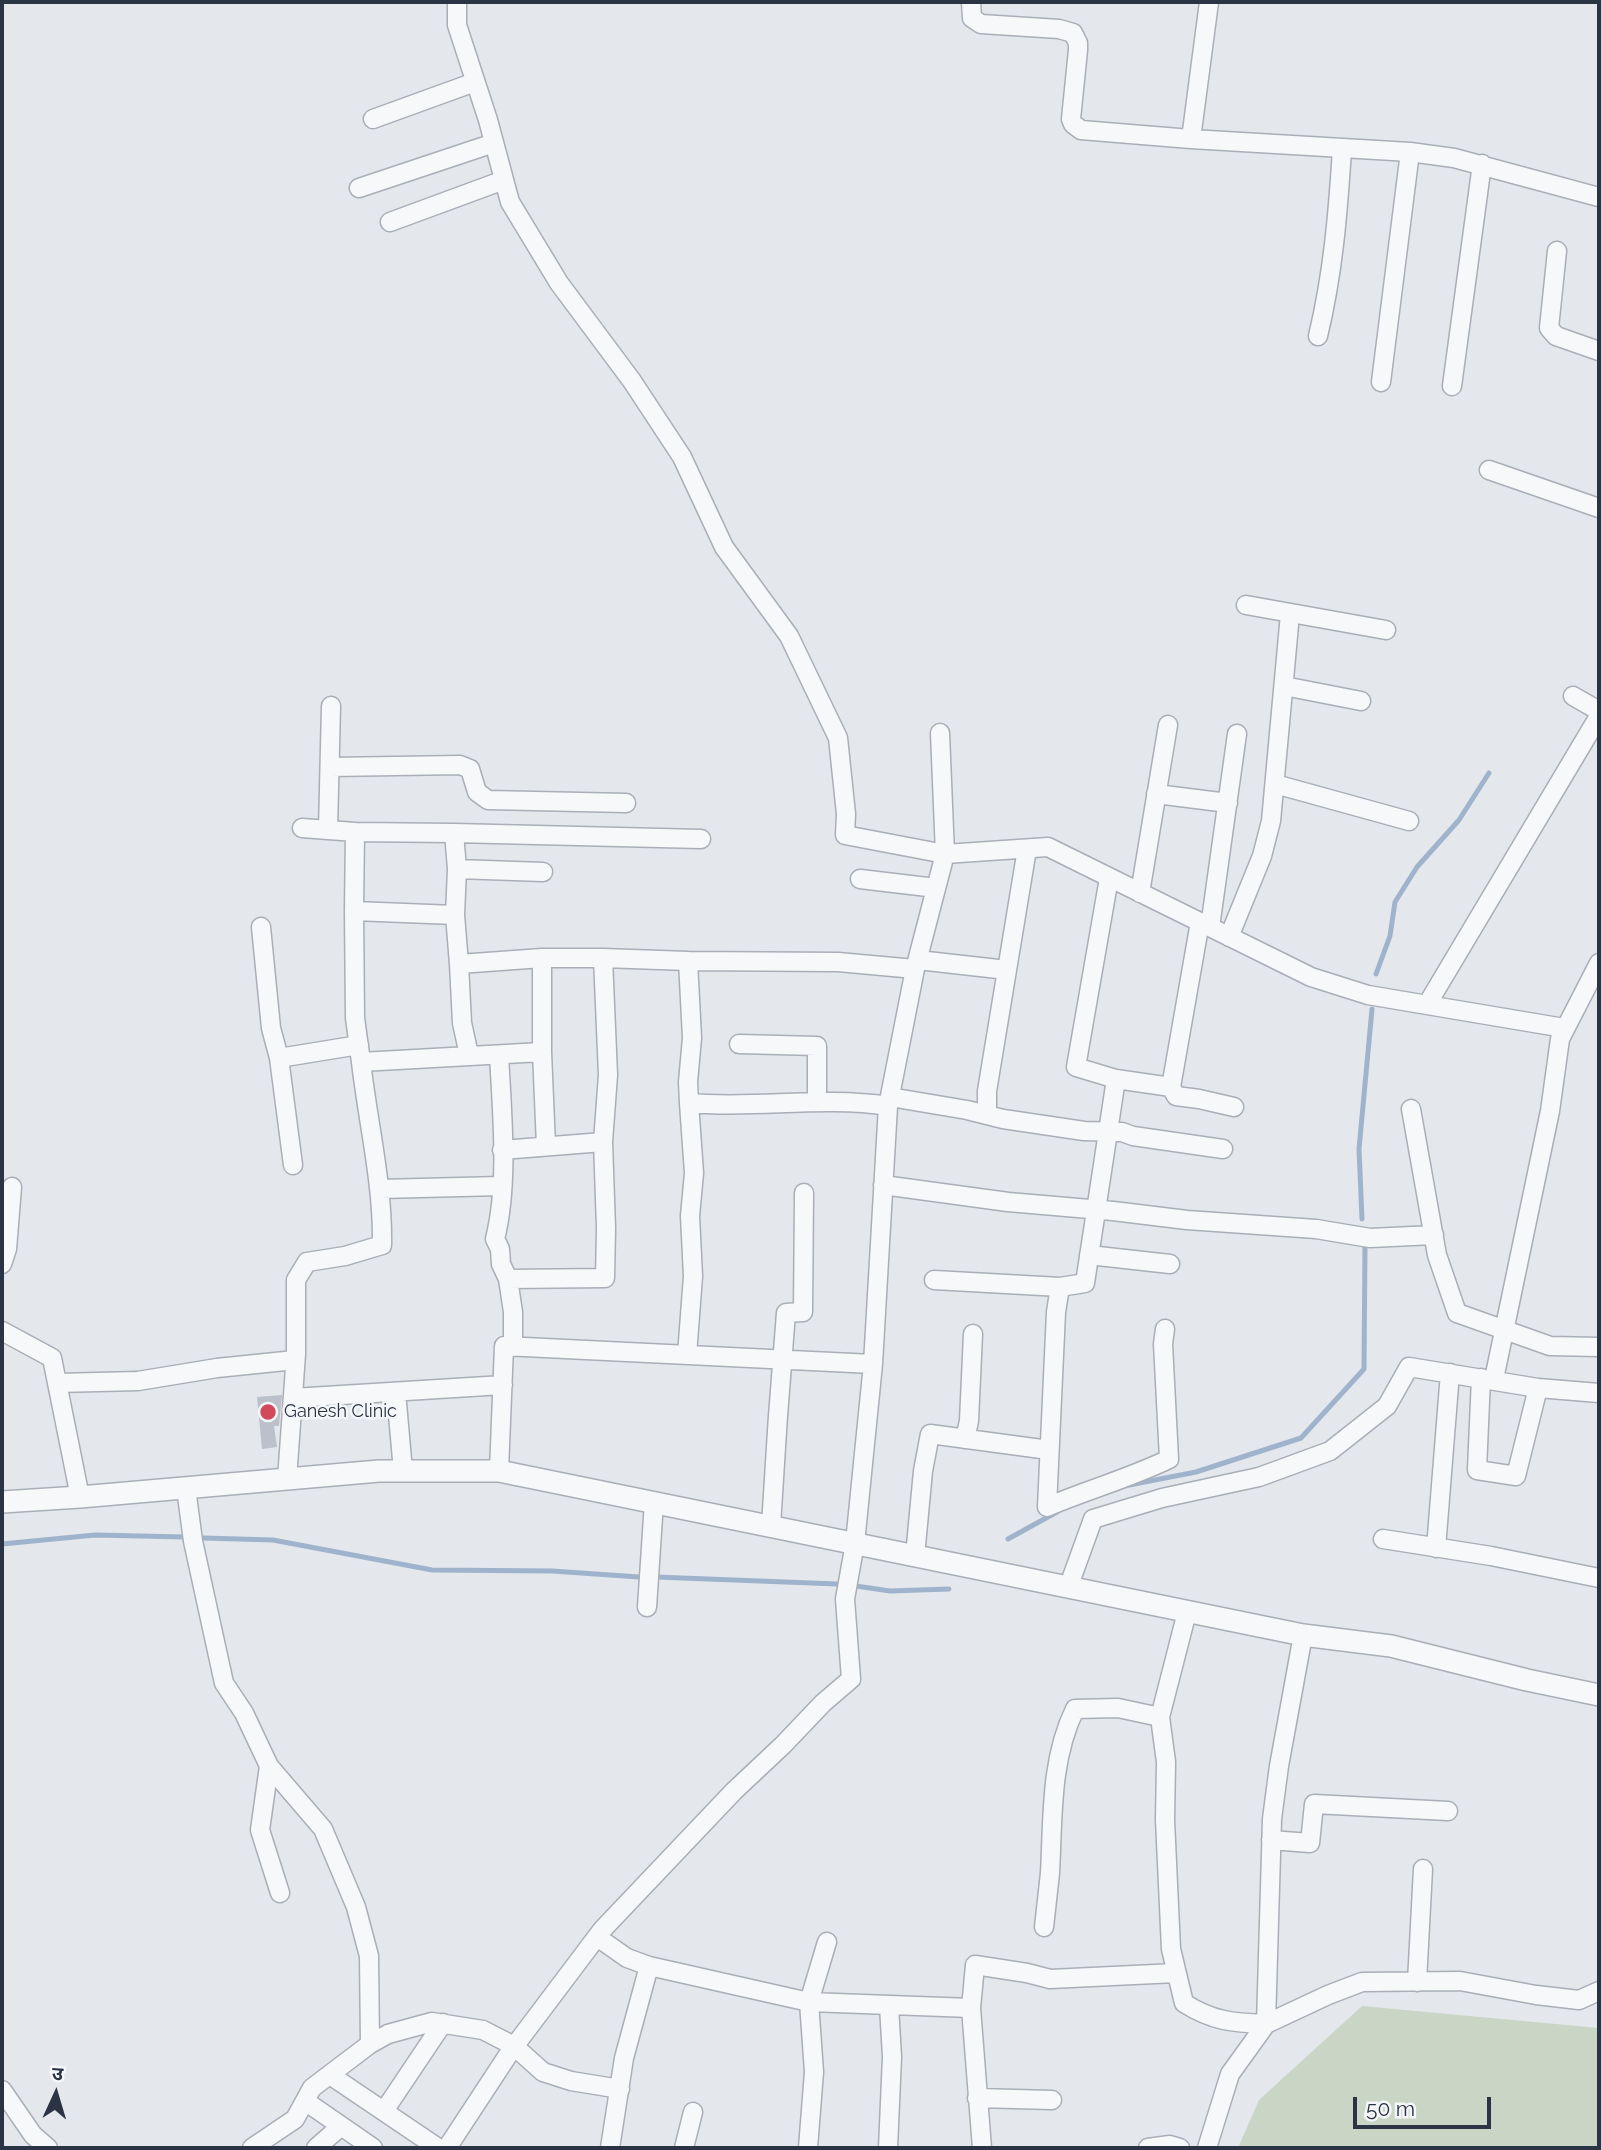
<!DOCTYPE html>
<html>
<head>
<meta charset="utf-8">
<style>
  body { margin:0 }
  #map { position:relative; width:1601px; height:2150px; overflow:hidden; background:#e4e7ec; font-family:Raleway,"Noto Sans Devanagari",sans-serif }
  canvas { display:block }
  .frame { position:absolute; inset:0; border:4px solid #2b3445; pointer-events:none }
  .north { position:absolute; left:21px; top:2059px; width:70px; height:70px; -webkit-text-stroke:5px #f4f6f9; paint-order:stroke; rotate:4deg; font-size:19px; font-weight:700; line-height:28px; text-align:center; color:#2b3445 }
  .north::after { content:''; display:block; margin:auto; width:24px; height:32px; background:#2b3445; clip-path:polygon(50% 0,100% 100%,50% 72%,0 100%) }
  .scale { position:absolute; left:1353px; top:2097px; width:138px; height:32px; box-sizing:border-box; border:4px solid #2b3445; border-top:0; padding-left:9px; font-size:21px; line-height:24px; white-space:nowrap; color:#2b3445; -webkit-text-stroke:5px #f4f6f9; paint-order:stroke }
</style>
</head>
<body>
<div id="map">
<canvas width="1601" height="2150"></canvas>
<div class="frame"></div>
<div class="north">उ</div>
<div class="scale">50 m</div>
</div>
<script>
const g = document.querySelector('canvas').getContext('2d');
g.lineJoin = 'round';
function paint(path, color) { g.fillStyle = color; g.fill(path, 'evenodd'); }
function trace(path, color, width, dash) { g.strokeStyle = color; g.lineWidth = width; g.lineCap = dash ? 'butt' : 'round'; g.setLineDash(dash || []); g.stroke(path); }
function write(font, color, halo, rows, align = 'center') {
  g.font = font + ' Raleway,sans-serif'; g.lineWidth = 5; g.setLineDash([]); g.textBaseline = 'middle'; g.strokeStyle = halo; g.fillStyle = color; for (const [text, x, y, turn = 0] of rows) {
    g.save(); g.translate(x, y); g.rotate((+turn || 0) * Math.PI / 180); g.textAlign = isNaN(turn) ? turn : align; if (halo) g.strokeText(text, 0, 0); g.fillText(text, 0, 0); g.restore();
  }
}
paint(new Path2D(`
  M1362,2006L1599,2028V2148H1238L1259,2100Z`), '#c9d6c5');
trace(new Path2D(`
  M1376,974L1390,936L1395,902L1417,867L1459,820L1489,773
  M1362,1219L1359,1149L1372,1009
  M1124,1486L1196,1472L1301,1438L1364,1369L1365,1246
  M203,1538L273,1540L432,1570L552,1571L639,1577
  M1008,1539L1057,1512
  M2,1544L95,1535L185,1537
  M656,1577L837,1584
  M856,1586L890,1591L949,1589`), '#9fb4cc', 5);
paint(new Path2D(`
  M282,1395L279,1426H274L277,1447L262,1449L257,1397Z`), '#bbc0ca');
const minor = new Path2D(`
  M971,2L972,18L981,24L1059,29L1073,33L1078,43V50L1071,119L1073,124L1081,130L1191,139L1410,152L1454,158L1599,197
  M373,119L475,82
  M1191,139L1209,2
  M359,188L494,143
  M390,222L504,180
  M1557,251L1549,328L1556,336L1599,351
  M1318,336C1333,274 1338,213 1342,149
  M1381,382L1410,152
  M1452,386L1482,164
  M1489,470L1599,508
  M1246,605L1386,630
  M1284,686L1361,701
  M1573,696L1599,711
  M940,733L945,854L1048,847L1311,977L1368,995L1564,1028
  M330,767L460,765L470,769L477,792L488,800L626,803
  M1275,784L1409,821
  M1156,794L1228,803
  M302,828L355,832L354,911
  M328,830L331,706
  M355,832L454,833L457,869
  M454,833L701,839
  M860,879L936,888
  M1140,893L1168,725
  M455,915L457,869L543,872
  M1200,922L1171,1087L1176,1096L1199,1099L1234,1107
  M261,927L271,1028L279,1058
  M1210,927L1237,734
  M1229,937L1262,856L1271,821L1290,614
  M542,958H603L608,1075L603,1142
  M603,958L688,961
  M918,960L1007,970
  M1428,1003L1599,716
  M739,1044L817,1046V1101
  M469,1055L462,1023L459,964L542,958V1052
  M499,1055C502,1113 509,1183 495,1239L500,1249L501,1264L508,1279L513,1312V1347
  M361,1062L355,1018L354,911L455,915L459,964
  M1116,1079L1171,1087
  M890,1097L967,1110L1003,1119L1084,1131L1122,1132L1133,1136L1223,1149
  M689,1103L688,1082L692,1038L688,961L838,962L915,969
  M1411,1109L1437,1255L1457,1313L1550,1346L1599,1347
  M987,1115V1091L1027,849
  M502,1150L603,1142L606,1228L605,1278L508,1279
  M293,1165L279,1058L359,1045
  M883,1185L1008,1202L1113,1211L1187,1220L1316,1229L1370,1238L1434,1235
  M380,1189L501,1186
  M1089,1255L1170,1264
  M2,1264L7,1249L12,1187
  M934,1280L1060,1287L1085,1283L1116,1079L1076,1067L1109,878
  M1060,1287L1056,1312L1047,1507C1087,1490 1130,1478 1169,1459L1163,1344L1165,1329
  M2,1331L52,1358L80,1497
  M687,1355L693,1276L690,1216L694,1173L689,1103C755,1109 822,1096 888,1106
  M1481,1378L1477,1470L1516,1476L1538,1388
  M1494,1379L1550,1111L1560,1039L1599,963
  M57,1383L138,1381L217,1368L295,1360
  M396,1392L403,1471
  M293,1398L503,1385
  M965,1439L969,1421L973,1334
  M499,1471L504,1346L873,1364
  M287,1479L296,1354V1280L307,1262L345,1256L382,1245C383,1183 368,1123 361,1062L542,1052L546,1146
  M186,1488L193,1541L224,1683L244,1713L269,1766L323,1829L356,1907L369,1956L370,2044
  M771,1526C775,1455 780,1384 786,1313L803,1312L804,1193
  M1383,1539L1491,1556L1599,1578
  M1436,1548L1450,1373
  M915,1556L923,1471L930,1434L1049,1450
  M1068,1588L1093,1519L1162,1498L1259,1477L1330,1451L1387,1406L1409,1367L1538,1388L1599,1393
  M647,1607L654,1502
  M1160,1717L1187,1612
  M269,1766L260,1830L280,1893
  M1271,1840L1310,1843L1314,1804L1448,1811
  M1044,1927C1046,1909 1048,1891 1050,1873C1053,1818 1050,1760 1075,1709L1118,1708L1160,1717L1166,1762L1165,1820L1171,1949L1184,2003C1212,2021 1233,2023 1266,2024L1272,1819L1279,1766L1303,1635
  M597,1937L627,1958L649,1966L809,2002L971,2008
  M1417,1982L1423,1869
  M330,2075L438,2148
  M2,2090L33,2135L48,2148
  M977,2098L1052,2100
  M305,2101L373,2148
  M384,2111L443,2023
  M252,2148L295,2119L312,2088L370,2044L388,2034L432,2022L483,2030L514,2046L543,2072L571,2081L620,2089
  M316,2148L340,2127
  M447,2148L510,2052L602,1930L734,1791L783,1745L823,1703L851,1679L845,1599L855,1543L873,1364L888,1106L915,969L945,854L845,835L846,814L838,738L789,636L724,547L682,457L632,381L559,283L510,202L488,120L457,25V2
  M610,2148L624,2058L649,1966
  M684,2148L693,2112
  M808,2148L814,2072L809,2002L827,1942
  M888,2148L892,2057L889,2006
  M982,2148L971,2008L975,1965L1027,1973L1050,1979L1176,1973
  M1148,2148L1170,2145L1180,2148
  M1207,2148L1230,2074L1266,2024L1328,1995L1362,1982L1460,1981L1536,1995L1579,2000L1599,1991`);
const tertiary = new Path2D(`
  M2,1502L80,1497L379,1471H499L1303,1635L1391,1646L1527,1680L1599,1695`);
trace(minor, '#a9aeb7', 21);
trace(tertiary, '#a9aeb7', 24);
trace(minor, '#f7f8fa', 18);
trace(tertiary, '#f7f8fa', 21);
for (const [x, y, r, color] of [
  [268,1412,9,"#d1495b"]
]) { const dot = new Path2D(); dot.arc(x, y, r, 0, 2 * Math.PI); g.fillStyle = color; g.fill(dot); trace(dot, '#f4f6f9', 2.5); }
write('18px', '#2b3445', '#f4f6f9', [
  ["Ganesh Clinic",284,1412]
], 'left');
</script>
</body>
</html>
